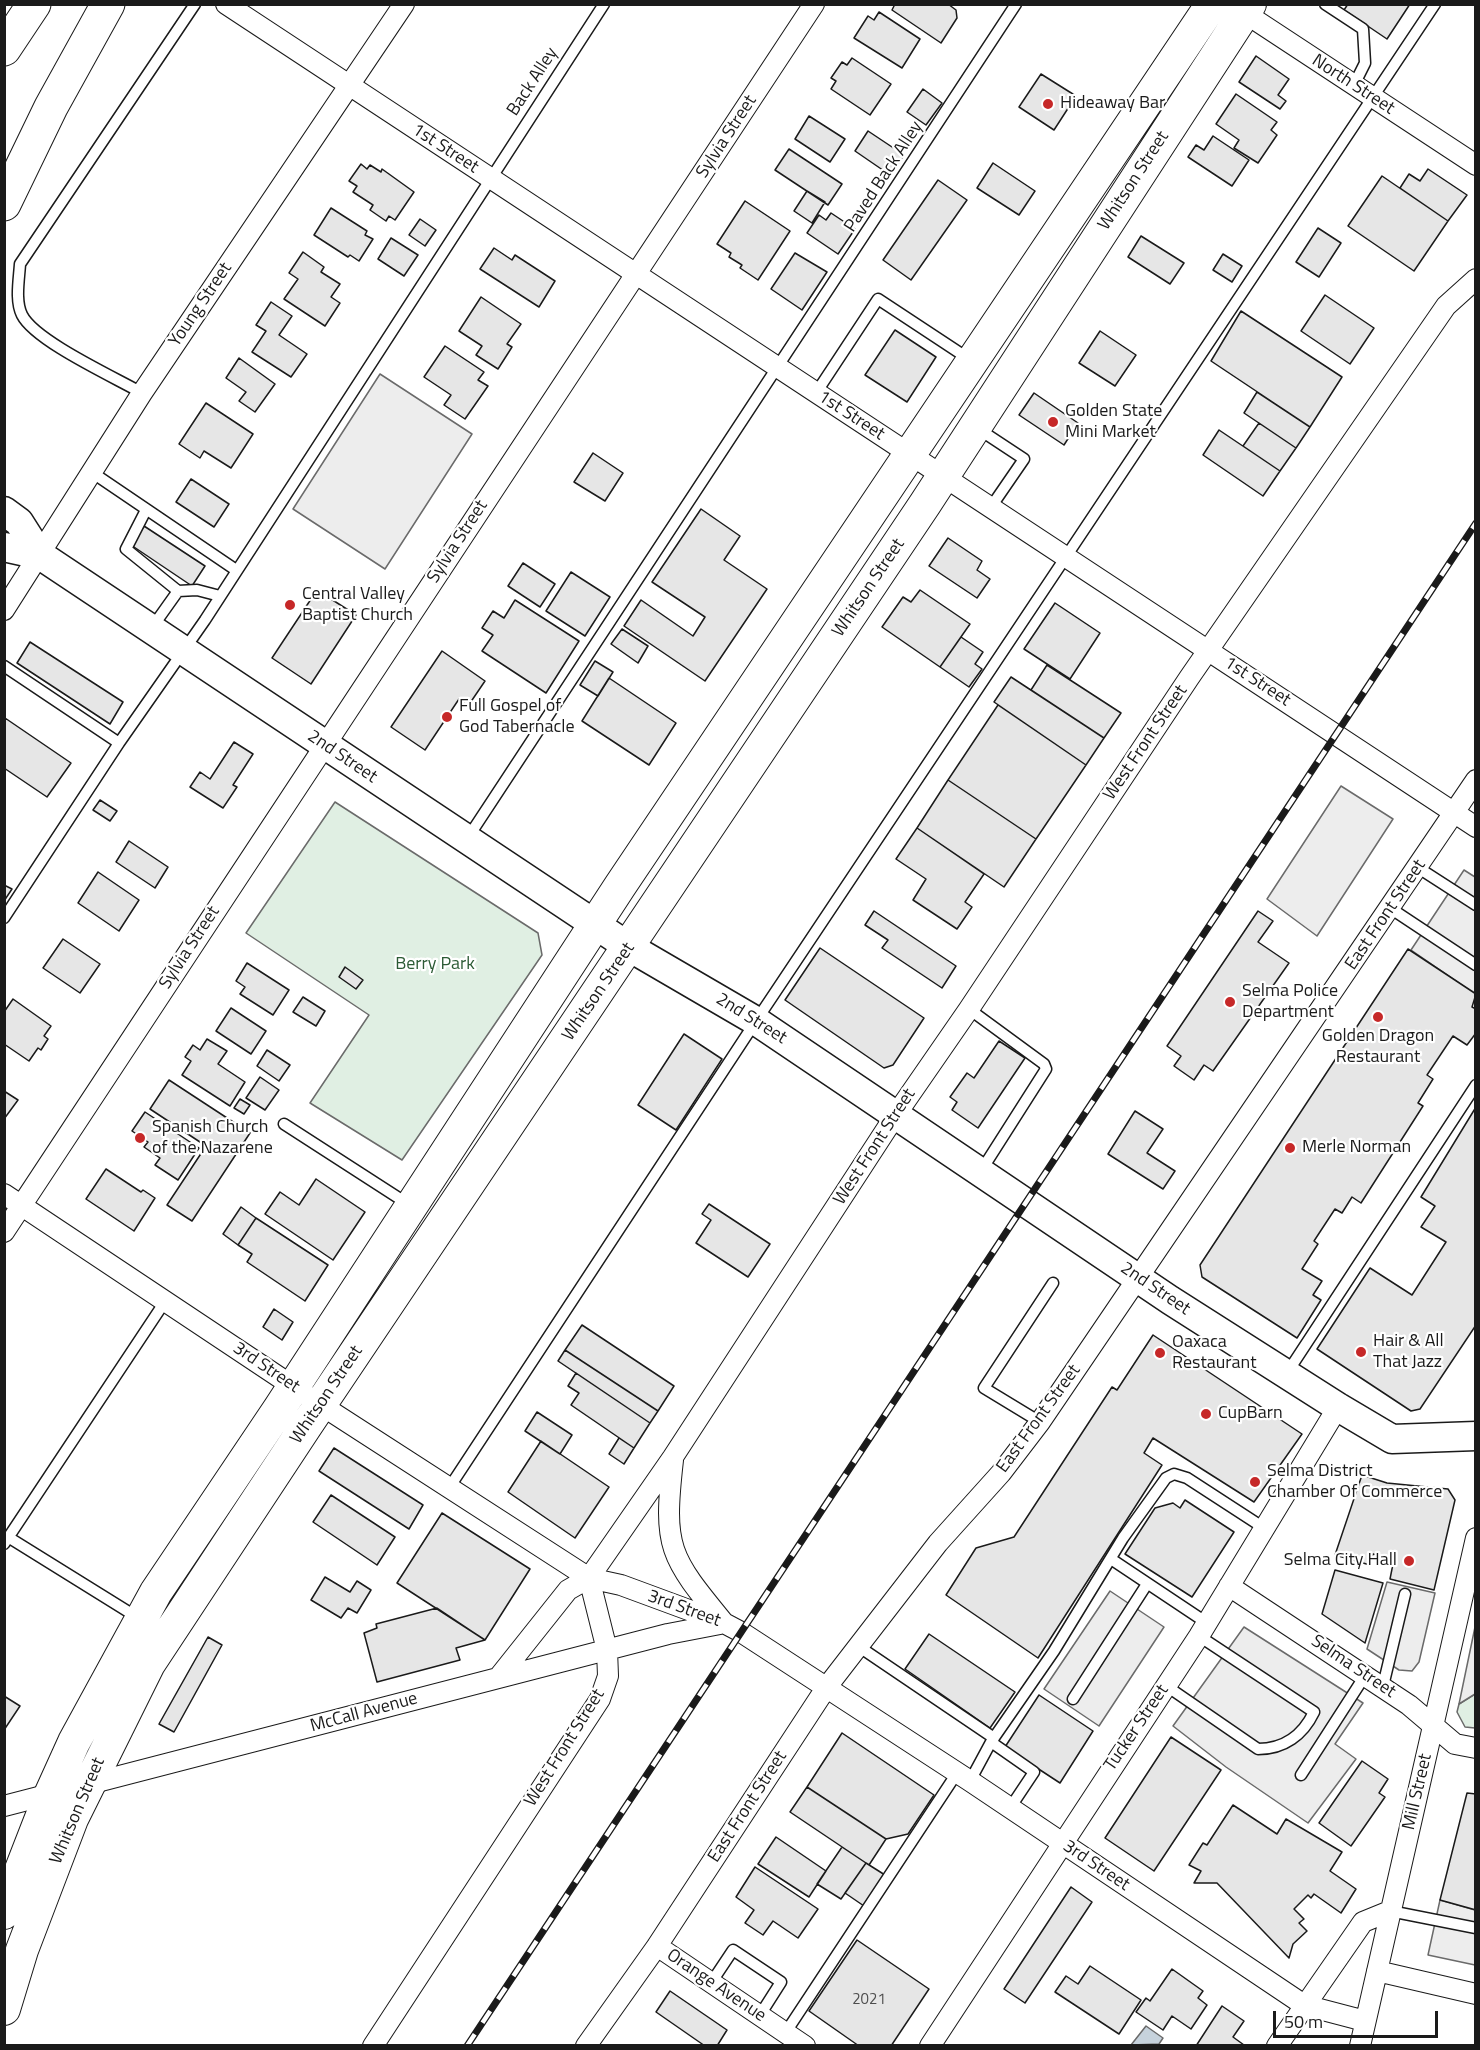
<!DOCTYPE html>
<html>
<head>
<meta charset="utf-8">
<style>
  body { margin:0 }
  #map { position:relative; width:1480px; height:2050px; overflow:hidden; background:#fff; font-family:"Titillium Web",sans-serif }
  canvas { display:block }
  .frame { position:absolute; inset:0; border:6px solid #1a1a1a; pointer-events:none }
  .scale { position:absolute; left:1273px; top:2011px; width:165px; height:27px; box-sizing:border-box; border:3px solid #1a1a1a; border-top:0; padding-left:8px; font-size:18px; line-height:21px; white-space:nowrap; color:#1a1a1a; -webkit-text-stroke:4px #fff; paint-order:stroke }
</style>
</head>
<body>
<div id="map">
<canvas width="1480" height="2050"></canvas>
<div class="frame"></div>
<div class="scale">50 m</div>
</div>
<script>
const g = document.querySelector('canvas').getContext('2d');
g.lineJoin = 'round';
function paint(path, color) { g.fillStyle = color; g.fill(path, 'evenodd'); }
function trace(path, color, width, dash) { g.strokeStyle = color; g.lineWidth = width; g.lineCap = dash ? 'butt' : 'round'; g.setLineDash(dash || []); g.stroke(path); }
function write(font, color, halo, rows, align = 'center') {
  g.font = font + ' "Titillium Web",sans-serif'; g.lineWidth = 4.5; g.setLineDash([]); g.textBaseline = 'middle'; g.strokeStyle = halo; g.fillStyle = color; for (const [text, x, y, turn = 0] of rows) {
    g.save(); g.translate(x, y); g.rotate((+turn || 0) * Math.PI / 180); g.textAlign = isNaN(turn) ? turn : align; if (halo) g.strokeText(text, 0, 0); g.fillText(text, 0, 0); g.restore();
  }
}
const green = new Path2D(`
  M335,802L538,933L542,955L402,1160L310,1103L369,1015L246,933Z
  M1475,1694V1728L1465,1727L1457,1712L1459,1704Z`);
paint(green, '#e0efe3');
trace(green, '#6a6a6a', 1.5);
const parking = new Path2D(`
  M380,374L472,434L385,569L293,509Z
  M1341,786L1393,819L1317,936L1267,899Z
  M1464,870L1475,877V994L1411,950Z
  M1387,1582L1435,1593L1419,1662L1412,1671L1399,1670L1367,1649Z
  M1110,1591L1164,1627L1099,1726L1044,1689Z
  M1244,1627L1363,1703L1335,1744L1356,1759L1308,1823L1226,1767L1173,1726Z
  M1475,1627V1694L1459,1704Z
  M1440,1900L1475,1910V1965L1428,1955Z`);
paint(parking, '#ededed');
trace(parking, '#6a6a6a', 1.5);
const water = new Path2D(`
  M1146,2026L1163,2038L1159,2044L1131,2045Z`);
paint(water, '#c6d2dc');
trace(water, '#6a6a6a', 1.5);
const building = new Path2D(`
  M895,4H948L956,10L957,18L941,43L892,10Z
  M1348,4H1410L1387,39L1344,10Z
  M879,12L920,39L902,68L854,38L868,16L874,20Z
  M1256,56L1289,79L1278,95L1286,101L1280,109L1239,82Z
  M852,58L891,84L870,115L831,89L836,81L831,78L842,62L847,65Z
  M1041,74L1076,96L1054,130L1019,107Z
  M923,89L942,103L926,125L907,112Z
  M1236,94L1277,122L1271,130L1277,135L1258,163L1234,148L1239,140L1216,124Z
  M809,116L845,139L830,162L795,139Z
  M868,131L904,155L890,175L855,151Z
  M1213,136L1249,160L1232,186L1188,157L1196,145L1204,150Z
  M789,149L842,184L828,205L775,170Z
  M993,163L1035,191L1019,215L977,188Z
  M361,164L367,169L370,165L381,172L382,169L414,192L395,220L389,216L386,221L370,210L373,205L353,192L357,186L349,181Z
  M1428,169L1467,195L1448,221L1400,188L1409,174L1420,181Z
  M1382,176L1448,221L1414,271L1348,226Z
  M938,180L967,200L911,280L883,260Z
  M807,191L825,202L812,223L794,211Z
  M745,201L790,231L758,280L740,268L742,265L729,257L731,253L717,244Z
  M331,208L367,231L365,235L373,239L359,261L350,255L348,257L314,235Z
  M831,213L855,229L838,254L807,233L819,215L826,220Z
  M420,219L436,230L425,246L409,235Z
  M1318,228L1341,243L1319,277L1296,262Z
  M1141,236L1184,263L1170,284L1128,257Z
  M391,238L418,255L404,276L378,259Z
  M494,248L512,260L515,255L555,281L539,307L480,269Z
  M303,252L324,267L321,272L340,284L331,297L340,303L325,326L284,299L298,279L289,273Z
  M795,253L827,272L802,310L771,289Z
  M1223,254L1242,266L1232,282L1213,270Z
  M1325,295L1374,328L1350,364L1301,331Z
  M481,297L521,324L507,344L512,347L498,369L476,355L482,346L459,331Z
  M271,302L292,316L279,335L307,354L291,377L252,352L266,331L256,325Z
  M1241,311L1342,377L1310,427L1211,361Z
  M895,330L936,357L907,402L865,375Z
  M1100,331L1136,355L1115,386L1079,363Z
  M445,346L484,372L478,380L488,386L465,419L444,405L451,395L424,377Z
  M239,358L275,384L255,412L239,401L246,392L226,378Z
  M1257,392L1310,427L1296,448L1244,413Z
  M1034,393L1078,423L1064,445L1019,415Z
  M206,403L253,434L231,468L204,451L200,458L179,444Z
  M1259,423L1296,448L1280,471L1243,446Z
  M1219,430L1280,471L1263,496L1203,455Z
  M593,453L623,473L605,501L574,482Z
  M191,479L229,504L214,527L176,502Z
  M701,509L740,536L724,560L767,589L705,681L624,626L641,600L693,636L705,617L652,582Z
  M144,526L205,566L192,586L131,545Z
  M948,538L982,561L977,570L990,579L977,598L929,566Z
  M523,563L555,584L540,607L508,586Z
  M571,572L610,597L585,636L546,611Z
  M317,590L356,615L311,684L272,658Z
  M920,590L970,624L940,667L882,627L903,597L911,602Z
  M515,600L579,641L546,693L482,651L493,635L482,628L493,611L504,618Z
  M1055,603L1100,633L1070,679L1024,649Z
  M622,629L648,646L638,663L611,644Z
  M961,637L983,652L975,664L982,669L969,687L940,667Z
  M30,642L123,702L110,724L17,663Z
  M442,651L485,681L468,706L459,699L425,750L391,727Z
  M595,661L613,672L598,696L580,685Z
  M1047,665L1121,713L1104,738L1031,690Z
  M1011,677L1104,738L1086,765L994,702Z
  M609,678L676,723L649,765L582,721Z
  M998,705L1086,765L1036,839L948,780Z
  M5,718L71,763L47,797L4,768Z
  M234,742L253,754L233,785L237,787L223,808L190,787L200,772L210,779Z
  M948,780L1036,839L1004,887L917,828Z
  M100,800L117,811L110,821L93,810Z
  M917,828L984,874L965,902L972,907L957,929L913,900L926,879L896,859Z
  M129,841L168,867L155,888L116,862Z
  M98,872L139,900L119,931L78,903Z
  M4,885L12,889L4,901Z
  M874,911L956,966L942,988L882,948L888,940L865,925Z
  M1258,911L1273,921L1258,942L1289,963L1213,1071L1204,1065L1194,1080L1174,1066L1181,1056L1167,1046Z
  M63,939L100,964L80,993L43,968Z
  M820,948L924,1018L893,1065L884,1068L785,1000Z
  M1408,949L1476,994L1472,1007L1476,1009V1033L1467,1045L1453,1036L1427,1075L1433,1079L1418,1103L1423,1106L1361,1203L1352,1197L1342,1213L1335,1209L1314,1241L1318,1244L1302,1269L1322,1281L1313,1295L1321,1300L1297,1338L1202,1277L1200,1265Z
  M247,963L289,990L273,1015L240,994L245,987L236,981Z
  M345,967L363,980L356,989L339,977Z
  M303,997L325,1011L316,1026L293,1012Z
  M13,999L51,1026L44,1036L48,1039L41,1050L38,1048L29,1061L4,1044V1012Z
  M231,1008L266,1031L251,1054L216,1031Z
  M684,1034L722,1059L676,1130L638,1105Z
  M207,1039L227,1051L218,1064L245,1082L230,1106L182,1075L191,1061L185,1057L193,1045L200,1050Z
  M999,1041L1025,1058L978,1128L952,1110L957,1102L950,1097L967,1073L974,1078Z
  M267,1050L290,1065L279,1081L257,1066Z
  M260,1077L279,1090L265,1110L246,1098Z
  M169,1080L250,1133L192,1221L167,1205L206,1146L150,1109Z
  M4,1091L18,1100L4,1119Z
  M240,1099L250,1105L244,1114L234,1108Z
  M1476,1107V1325L1420,1409L1411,1411L1317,1349L1370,1268L1412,1295L1446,1242L1421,1227L1435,1206L1421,1197Z
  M1135,1111L1163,1129L1147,1153L1175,1171L1163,1189L1108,1154Z
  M145,1112L199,1148L178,1180L155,1165L160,1158L144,1147L148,1142L132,1131Z
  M106,1169L141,1192L143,1190L155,1198L134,1231L86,1199Z
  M316,1179L365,1212L333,1260L265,1214L280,1192L299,1205Z
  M709,1204L770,1244L748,1277L696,1243L711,1220L702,1214Z
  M241,1207L256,1218L238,1245L223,1234Z
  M256,1218L328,1265L305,1301L247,1262L252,1254L238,1245Z
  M274,1309L293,1322L282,1340L263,1327Z
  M582,1325L674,1386L658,1411L565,1350Z
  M1153,1335L1302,1434L1254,1502L1153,1438L1144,1453L1162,1465L1038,1658L946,1595L976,1548L1014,1537L1112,1387L1117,1390Z
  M565,1350L658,1411L650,1423L558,1361Z
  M576,1373L650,1423L634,1448L571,1405L579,1393L568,1386Z
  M537,1412L572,1435L560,1454L525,1431Z
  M619,1438L634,1448L624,1464L609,1454Z
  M541,1441L609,1487L575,1538L508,1492Z
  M334,1448L423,1505L409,1529L319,1471Z
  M1362,1475L1387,1483L1448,1489L1455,1500L1434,1590L1390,1579L1394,1559L1373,1554L1370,1565L1335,1555Z
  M331,1495L395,1537L377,1565L313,1522Z
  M1185,1500L1234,1532L1192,1597L1125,1554L1155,1508L1173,1503L1180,1508Z
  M442,1513L530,1569L485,1640L397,1583Z
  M1335,1570L1383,1583L1365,1643L1322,1614Z
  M325,1577L350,1592L357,1581L371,1590L357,1613L348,1608L341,1618L311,1600Z
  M437,1608L485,1640L456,1648L460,1660L377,1682L364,1633L377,1628L376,1624Z
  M929,1634L1015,1692L990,1728L905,1669Z
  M208,1637L222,1645L174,1732L159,1724Z
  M1039,1695L1093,1731L1060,1783L1005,1747Z
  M4,1696L20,1706L4,1730Z
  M842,1733L934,1795L908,1834L886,1839L807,1787Z
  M1171,1737L1221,1770L1154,1871L1105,1838Z
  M1362,1761L1388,1779L1379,1793L1385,1797L1351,1846L1319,1823Z
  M807,1787L886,1839L869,1865L790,1812Z
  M1467,1793L1476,1794V1910L1440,1900Z
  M1233,1805L1277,1834L1286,1819L1342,1852L1330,1871L1356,1889L1341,1913L1314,1894L1311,1898L1308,1895L1294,1909L1304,1919L1299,1923L1307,1931L1293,1944L1289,1958L1217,1883H1194L1201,1871L1189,1865L1203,1843L1207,1845Z
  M776,1837L826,1871L809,1897L758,1864Z
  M842,1847L866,1863L841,1899L817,1884Z
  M866,1863L885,1875L864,1906L845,1893Z
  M755,1867L818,1909L798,1938L773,1921L763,1935L745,1923L754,1910L736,1897Z
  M1071,1887L1092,1902L1025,2003L1004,1989Z
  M857,1940L929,1989L891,2046H859L809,2011Z
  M1090,1966L1141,2000L1119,2034L1055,1992L1066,1976L1078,1984Z
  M1172,1969L1203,1991L1198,1998L1207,2005L1191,2029L1172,2016L1163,2030L1136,2012L1146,1998L1150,2001Z
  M670,1991L727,2030L717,2046H705L656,2012Z
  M1222,2006L1244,2021L1233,2037L1244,2045L1196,2046Z`);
paint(building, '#e6e6e6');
trace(building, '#1a1a1a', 1.5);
const lane = new Path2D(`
  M1325,4L1363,29L1365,63L1354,85
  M142,393C114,377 35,341 22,315C15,301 19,280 20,264L195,4
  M816,393L878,299L969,359
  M977,428L1024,459L991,507
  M90,471L236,570
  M146,510L126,549L178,591
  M151,629L178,591L197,590L220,596
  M4,666L119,743
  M467,839L1016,4
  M1417,867L1476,905
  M1390,908L1476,965
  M4,918L119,743L205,620L604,4
  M969,1009L1044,1064L1046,1069L981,1171
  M284,1124L408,1204
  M1287,1373L1476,1085
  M1040,1422L984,1388L1053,1283
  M449,1488L756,1021L1435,4
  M8,1537L140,1619
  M4,1544L166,1300
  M1111,1559L1207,1623
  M858,1646L994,1738
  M1165,1685L1258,1749C1284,1749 1303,1735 1314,1712L1199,1636
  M1383,1686L1405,1594
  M1073,1699L1147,1584
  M991,1742L1034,1772L1010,1808
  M1301,1775L1366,1674
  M970,1781L991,1742L1054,1651L1123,1538L1166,1478L1174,1474L1187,1478L1264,1528
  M1390,1911L1476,1928
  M711,1983L733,1950L781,1982L760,2015
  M786,2032L957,1773`);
const street = new Path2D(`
  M226,4L1476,827
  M1231,4L1476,165
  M4,610L142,393L404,4
  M4,1194L321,1405L589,1578L621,1585L724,1623L741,1632L970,1781L1304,2005L1365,2021
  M4,1232L814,4
  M673,1460C663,1548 669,1556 724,1623
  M1229,1586L1409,1705L1455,1744L1476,1748
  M498,1678L568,1590L589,1578
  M4,1806L668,1634L720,1624
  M657,1946L805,2046
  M1377,1971L1476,1994
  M373,2046L600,1699L608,1676L607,1650L589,1578L673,1457L895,1116L969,1009L1189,678L1446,306L1476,279
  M586,2046L657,1946L826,1688L938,1543L1001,1473L1040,1422L1476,780
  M930,2046L1199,1636L1338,1407
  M1277,2046L1363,1922L1390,1911
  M1360,2046L1476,1538`);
const secondary = new Path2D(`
  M4,511L19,522L40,555
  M4,547L40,555L629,947L756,1021L1170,1300L1338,1407L1392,1439L1476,1436`);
const primary = new Path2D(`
  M4,1913L50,1795L74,1742L156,1592L279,1409L620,886L1212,4
  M4,2009L22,1950L72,1819L149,1664L306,1426L925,504L1250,4`);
const highway = new Path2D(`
  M4,49L34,4
  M4,204L51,107L108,4`);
trace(lane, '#1a1a1a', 13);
trace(street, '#1a1a1a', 22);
trace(secondary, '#1a1a1a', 31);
trace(primary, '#1a1a1a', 34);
trace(highway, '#1a1a1a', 35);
trace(lane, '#fff', 10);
trace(street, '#fff', 20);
trace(secondary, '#fff', 28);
trace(primary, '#fff', 32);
trace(highway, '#fff', 33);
const rail = new Path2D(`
  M467,2046L1476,523`);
trace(rail, '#1a1a1a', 7);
trace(rail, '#fff', 4.5, [14]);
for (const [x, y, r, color] of [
  [1048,104,6,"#c62828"],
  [1053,422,6,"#c62828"],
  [290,605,6,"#c62828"],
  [447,717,6,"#c62828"],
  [1230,1002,6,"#c62828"],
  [1378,1017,6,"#c62828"],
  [140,1138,6,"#c62828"],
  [1290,1148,6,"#c62828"],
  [1361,1352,6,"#c62828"],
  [1160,1353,6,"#c62828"],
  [1206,1414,6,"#c62828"],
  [1255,1482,6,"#c62828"],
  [1409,1561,6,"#c62828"]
]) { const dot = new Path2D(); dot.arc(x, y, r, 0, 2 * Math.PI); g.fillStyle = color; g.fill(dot); trace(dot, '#fff', 2); }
write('15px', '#4d4d4d', null, [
  ["2021",869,2000]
]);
write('18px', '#1a1a1a', '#fff', [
  ["Back Alley",533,82,-57],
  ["North Street",1353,85,33],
  ["Sylvia Street",727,137,-57],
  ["1st Street",445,149,33],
  ["Paved Back Alley",884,177,-57],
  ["Whitson Street",1134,181,-57],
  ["Young Street",201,305,-56],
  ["1st Street",851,416,33],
  ["Sylvia Street",458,542,-57],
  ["Whitson Street",869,588,-56],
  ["1st Street",1257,682,33],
  ["West Front Street",1146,743,-56],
  ["2nd Street",342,757,34],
  ["East Front Street",1386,915,-56],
  ["Sylvia Street",190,948,-57],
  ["Whitson Street",599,992,-56],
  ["2nd Street",751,1019,32],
  ["West Front Street",875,1147,-57],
  ["2nd Street",1155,1289,34],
  ["3rd Street",266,1368,34],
  ["Whitson Street",327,1395,-56],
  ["East Front Street",1039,1419,-54],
  ["3rd Street",684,1609,20],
  ["Selma Street",1353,1667,34],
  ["McCall Avenue",364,1713,-15],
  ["Tucker Street",1137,1728,-56],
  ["West Front Street",565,1748,-58],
  ["Mill Street",1418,1792,-77],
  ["East Front Street",748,1807,-57],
  ["Whitson Street",78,1811,-67],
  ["3rd Street",1096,1866,34],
  ["Orange Avenue",716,1986,34]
]);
write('18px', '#1a1a1a', '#fff', [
  ["Hideaway Bar",1060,104],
  ["Golden State",1065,412],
  ["Mini Market",1065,433],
  ["Central Valley",302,595],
  ["Baptist Church",302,616],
  ["Full Gospel of",459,707],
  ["God Tabernacle",459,728],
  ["Selma Police",1242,992],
  ["Department",1242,1013],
  ["Golden Dragon",1378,1037,"center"],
  ["Restaurant",1378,1058,"center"],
  ["Spanish Church",152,1128],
  ["of the Nazarene",152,1149],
  ["Merle Norman",1302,1148],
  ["Hair & All",1373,1342],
  ["That Jazz",1373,1363],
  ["Oaxaca",1172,1343],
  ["Restaurant",1172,1364],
  ["CupBarn",1218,1414],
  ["Selma District",1267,1472],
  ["Chamber Of Commerce",1267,1493],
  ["Selma City Hall",1397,1561,"right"]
], 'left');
write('18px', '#2b5a34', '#fff', [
  ["Berry Park",435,965]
]);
</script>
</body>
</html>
